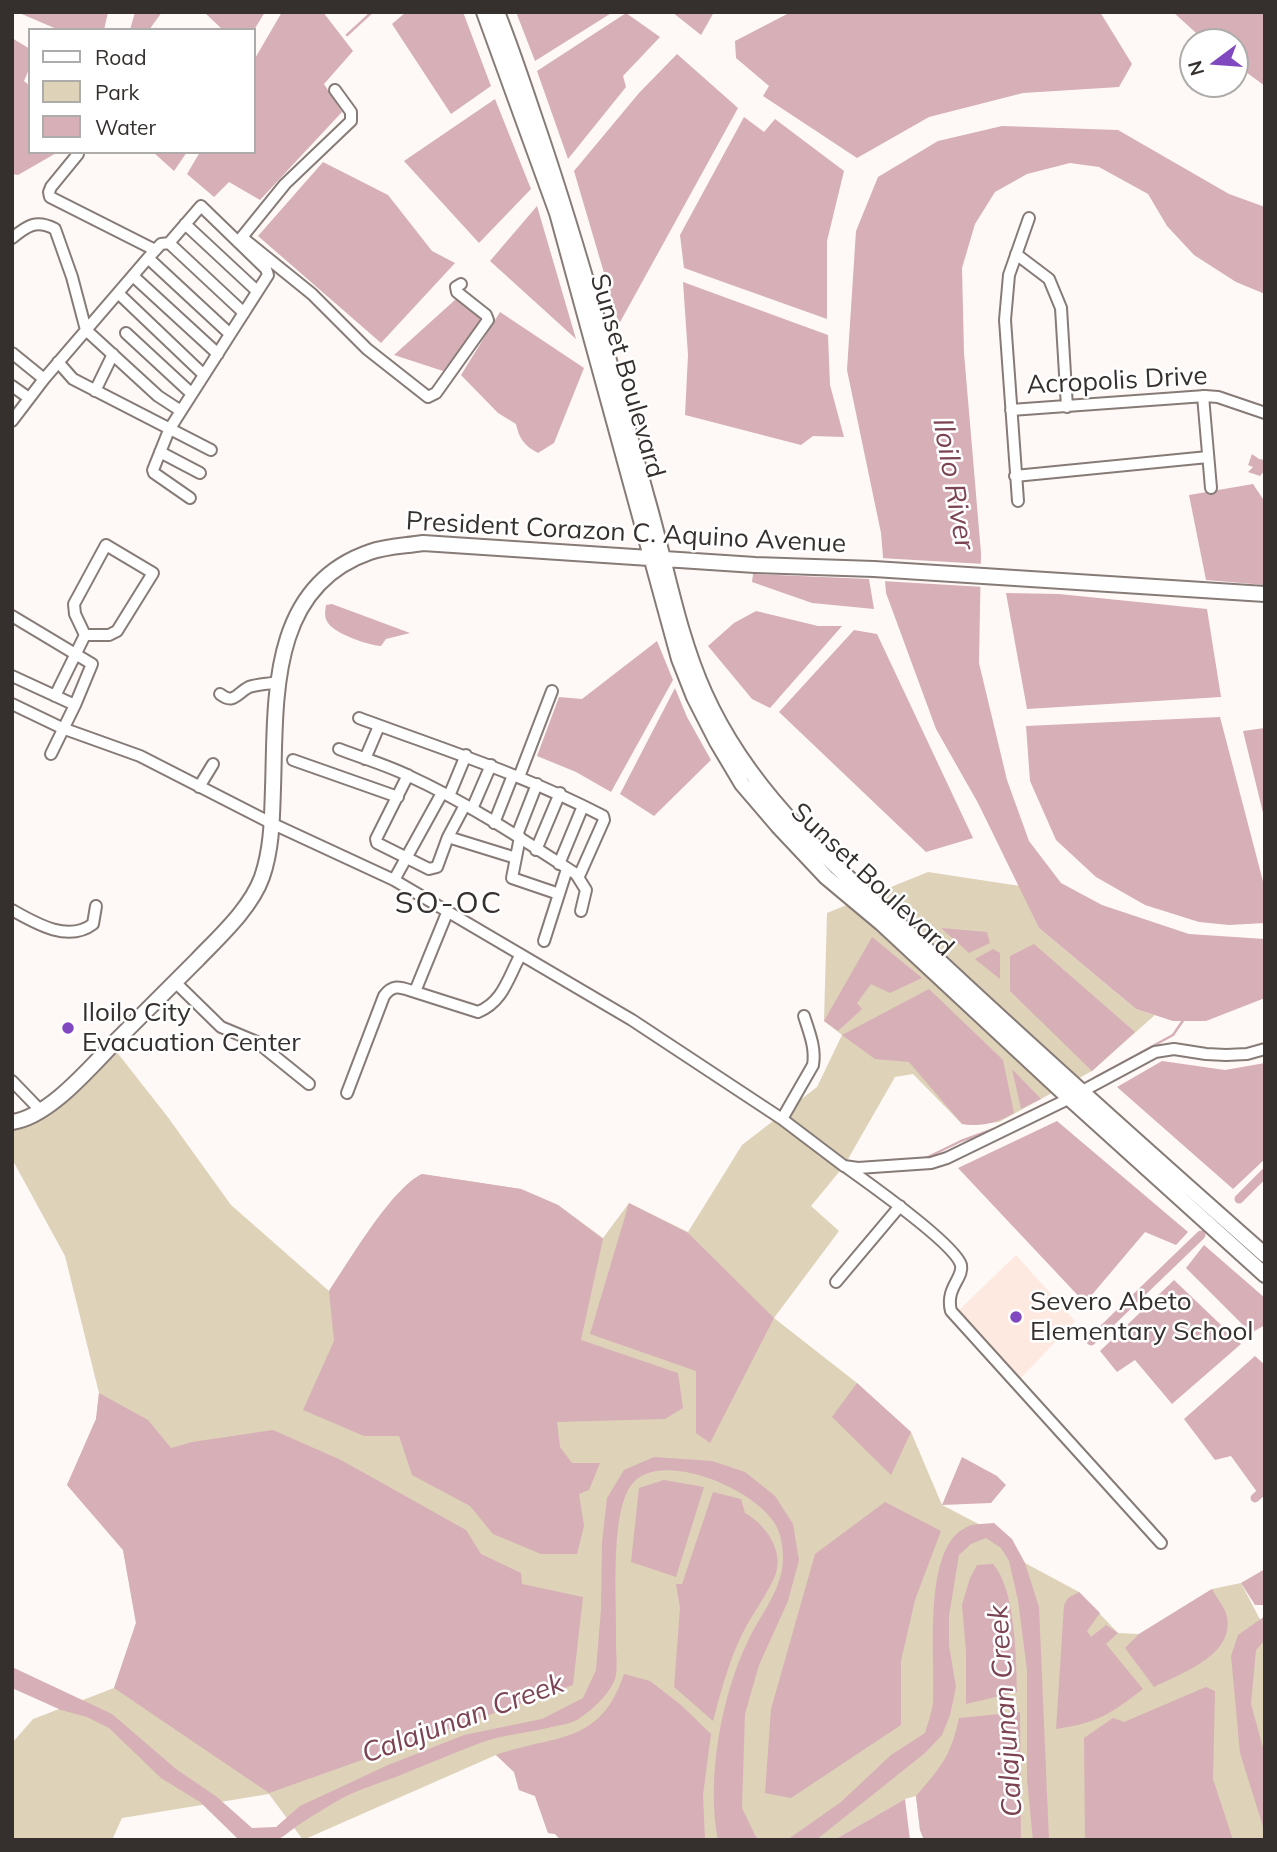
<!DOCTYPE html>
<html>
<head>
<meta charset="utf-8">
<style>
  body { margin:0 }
  #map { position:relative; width:1277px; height:1852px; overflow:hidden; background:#fef9f6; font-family:Mulish,sans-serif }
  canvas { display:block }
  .frame { position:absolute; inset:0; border:14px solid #35302e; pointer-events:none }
  .legend { position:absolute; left:28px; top:28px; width:228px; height:126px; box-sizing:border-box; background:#fff; border:2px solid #aeacab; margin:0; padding:9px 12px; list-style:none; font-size:21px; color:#35302e }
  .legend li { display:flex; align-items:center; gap:14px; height:35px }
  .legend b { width:35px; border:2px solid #aeacab }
  .north { position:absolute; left:1179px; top:28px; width:70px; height:70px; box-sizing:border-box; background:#fff; border:2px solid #aeacab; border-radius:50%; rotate:254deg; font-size:19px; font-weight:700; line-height:28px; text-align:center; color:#35302e }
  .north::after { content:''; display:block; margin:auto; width:24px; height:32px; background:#8149bf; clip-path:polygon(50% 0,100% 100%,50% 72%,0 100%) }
</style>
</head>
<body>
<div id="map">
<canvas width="1277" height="1852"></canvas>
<div class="frame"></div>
<ul class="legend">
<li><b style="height:9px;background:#fff"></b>Road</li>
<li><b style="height:19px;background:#ded2b9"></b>Park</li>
<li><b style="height:19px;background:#d7afb7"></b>Water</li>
</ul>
<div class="north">N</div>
</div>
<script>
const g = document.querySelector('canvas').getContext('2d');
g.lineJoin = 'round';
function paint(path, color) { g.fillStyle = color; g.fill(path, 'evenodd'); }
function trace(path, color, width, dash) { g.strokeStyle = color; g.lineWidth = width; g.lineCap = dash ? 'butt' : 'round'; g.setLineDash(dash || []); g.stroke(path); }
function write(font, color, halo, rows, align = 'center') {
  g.font = font + ' Mulish,sans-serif'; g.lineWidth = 5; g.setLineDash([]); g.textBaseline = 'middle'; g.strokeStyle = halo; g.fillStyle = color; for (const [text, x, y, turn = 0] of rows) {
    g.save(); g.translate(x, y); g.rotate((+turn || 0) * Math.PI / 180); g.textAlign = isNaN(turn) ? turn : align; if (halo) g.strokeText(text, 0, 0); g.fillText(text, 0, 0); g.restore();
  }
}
paint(new Path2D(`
  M1016,1255L1075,1321L1019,1380L956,1313Z`), '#fde9e0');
paint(new Path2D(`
  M928,872L1020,886L1039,928L1136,1009L1155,1015L1092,1071L999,1122L973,1125L962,1124L913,1074L895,1077L844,1166L811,1206L839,1231L774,1318L857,1383L911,1432L942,1505L992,1531L1025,1563L1079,1592L1118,1633L1139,1634L1212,1589L1241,1583L1265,1629V1840H924L920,1830L916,1796L905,1799L834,1840H561L555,1834L548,1833L535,1796L519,1790L514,1772L496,1755L303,1840L269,1794L122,1818L112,1840H12V1743L33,1719L114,1688L136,1623L123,1550L67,1485L96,1419L99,1393L65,1256L12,1159V1122L19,1121L112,1046L167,1116L231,1205L329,1291C350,1260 391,1189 422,1174L521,1189L558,1205L603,1238L629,1203L688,1232L742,1145L817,1087L842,1035L824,1021L827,913Z`), '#ded2b9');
paint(new Path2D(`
  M17,12H108L104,30H59Z
  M135,12H162L149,30H130Z
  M204,12H265L254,30H223Z
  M282,12H323L353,51L324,84L342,112L260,200L229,182L214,197L187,174L200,152H254V60Z
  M406,12H463L491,86L451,114L392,24Z
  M516,12H613L535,61Z
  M672,12H714L701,35Z
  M791,12H1100L1132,64L1119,87L1023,93L929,117L857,158L763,96L769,86L736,58L735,41Z
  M1173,12H1265V86L1235,64V42H1206Z
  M626,13L660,37L623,76L626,87L568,159L537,71Z
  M12,38L30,49V67L24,81L30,86V152H58L18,175L12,174Z
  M677,54L738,108L619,324L574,171L639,93Z
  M495,99L531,189L479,243L404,161Z
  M744,117L764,132L775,119L844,171L827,241V319L684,268L680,235Z
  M1002,126L1118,130L1229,194L1265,207V294L1236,282L1194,255L1167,226L1148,194L1099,167L1070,163L1027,174L995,192L975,224L962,268L964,353L981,553L979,663L1007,780L1029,841L1061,883L1102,905L1189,934L1265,939V998L1206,1021H1173L1136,1009L1039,928L978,803L936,729L886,593L881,533L847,370L856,231L878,177L938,141Z
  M153,152H187L174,171Z
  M323,162L388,195L432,251L455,263L381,343L258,236Z
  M537,206L576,339L490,261Z
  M683,282L828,335L830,385L844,437L813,436L801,445L685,415L688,355Z
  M456,299L482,319L443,371L394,355Z
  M500,312L584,368L554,443L538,453C525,446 519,439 516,424L498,413L461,375Z
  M1252,454L1259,459L1265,460V470L1260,476L1248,472L1253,467L1248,465Z
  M1253,484L1265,502V585L1206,580L1189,495Z
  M753,574L869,579L874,609L812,603L752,582Z
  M1006,593L1059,594L1207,609L1221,697L1027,709Z
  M332,604L410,633L386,639L381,646C368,645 335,634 328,623C324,617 325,612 326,605Z
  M756,611L818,626H842L770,708L752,699L708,646L734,623Z
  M854,630L877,634L973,838L926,852L779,712Z
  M657,641L673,680L611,792L576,772L537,756L559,697L582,699Z
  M675,688L687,717L711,760L654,816L620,794Z
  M1220,717L1265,889V923L1229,925L1199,922L1145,905L1096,877L1056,840L1030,781L1026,726Z
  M1265,728V821L1243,731Z
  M941,928L987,932L990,943L969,953Z
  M872,937L922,978L890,993L871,984L857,1003L862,1009L838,1031L824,1021Z
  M1034,944L1135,1032L1092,1071L1010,991V956Z
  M993,949L1000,953V979L975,959Z
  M929,989L1003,1060L1014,1113C997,1123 981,1127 962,1124L909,1062L875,1059L842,1035Z
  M1162,1061L1225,1070L1265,1063V1159L1233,1189L1117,1087Z
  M1012,1069L1041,1099L1021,1109Z
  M1057,1121L1188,1232L1176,1245L1145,1232L1085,1303L958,1168Z
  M422,1174L521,1189L558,1205L603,1239L581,1340L678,1373L683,1408L665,1419L557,1422L560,1447L572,1463H600L589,1490L579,1494L584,1526L577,1554H541L493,1534L470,1506L412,1475L399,1436H364L303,1410L334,1341L329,1291C350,1260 391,1189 422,1174Z
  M629,1203L688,1233L774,1318L710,1443L696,1433V1371L590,1334Z
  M1204,1245L1265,1298V1325L1251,1333L1186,1268Z
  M1174,1280L1241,1344L1172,1404L1135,1360L1117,1372L1100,1351Z
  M1255,1356L1265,1365V1485L1257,1492L1231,1456L1215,1460L1184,1419Z
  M857,1383L911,1432L891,1475L832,1417Z
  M99,1393L148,1420L171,1448L192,1442L273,1430L341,1460L466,1530L481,1554L521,1573L522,1584L583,1597L573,1685L269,1793L114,1688L136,1623L123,1550L67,1485L96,1419Z
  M654,1457L712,1461L745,1472L775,1496L793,1524L799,1560L788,1601L759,1665L745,1714L742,1808L756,1837L764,1840H718C706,1781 721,1697 747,1643C765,1604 792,1582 780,1535C771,1493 652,1441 628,1490C610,1525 617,1605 616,1645C616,1655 618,1670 615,1679C609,1695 591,1711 577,1720C571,1723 563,1725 556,1726C531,1733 504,1734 480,1743C452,1754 424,1765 396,1777C379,1783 361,1789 344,1797C328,1806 312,1816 297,1826C291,1830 284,1837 278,1839C268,1843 250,1840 239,1840L200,1802L161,1778L109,1728L87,1717L61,1710L12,1688V1667L112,1714L176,1769L217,1797L252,1828L276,1827L300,1806L388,1765L464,1735L542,1719L583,1698L596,1670L601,1609L602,1542L607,1498L624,1470Z
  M962,1457L997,1476L1006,1485L991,1503L942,1505Z
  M664,1480L704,1487L676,1577L631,1562L639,1488Z
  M713,1492L741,1499L745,1513C765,1524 785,1551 775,1576C765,1599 748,1619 738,1643C727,1668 720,1695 713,1721L674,1687L680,1608L676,1584H682Z
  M885,1502L941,1531L915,1600L901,1661V1725L791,1798L765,1793L771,1709L815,1554Z
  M994,1523L1012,1539L1025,1563L1039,1607L1049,1840H1033L1027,1780V1670L1018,1600L1009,1561L1001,1548L986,1538L971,1544L959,1555L949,1616V1645L956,1687L950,1715L942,1735L925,1753L816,1840H787L841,1802L891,1755L925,1733C928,1723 932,1712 933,1702C936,1660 921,1547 967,1527C974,1523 986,1524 994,1523Z
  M993,1564C1016,1590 1016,1659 1017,1692L966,1704V1652L962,1605L970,1578L977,1565Z
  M1265,1569V1605H1255L1241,1583Z
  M1212,1589C1216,1597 1223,1605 1226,1613C1238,1654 1182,1673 1154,1687L1125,1648L1139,1634Z
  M1079,1592L1100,1613L1087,1631L1091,1637L1106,1625L1118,1633L1106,1644L1143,1689C1110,1714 1098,1723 1056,1729L1064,1605L1068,1598Z
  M1265,1616V1640L1256,1650L1251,1704L1265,1755V1833L1240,1753L1231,1656L1238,1635Z
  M624,1674L650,1681L681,1705L711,1734L703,1795L705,1840H561L555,1834L548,1833L535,1796L519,1790L514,1772L496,1755C555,1734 600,1746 624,1674Z
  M1206,1687L1215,1691L1213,1779L1233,1840H1085L1084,1738L1113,1718L1124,1722Z
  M1020,1712L1021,1840H924L920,1830L916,1796C941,1767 951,1756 959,1718Z
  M905,1799L910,1840H834Z`), '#d7afb7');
paint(new Path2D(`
  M880,558L984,564V587L882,581Z`), '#fef9f6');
trace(new Path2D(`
  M347,35L372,12
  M1094,1078L1173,1035L1184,1019
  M1000,1126L1047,1103
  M926,1158L961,1141L994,1129`), '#d7afb7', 2.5);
trace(new Path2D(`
  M1239,1199L1265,1173
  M1091,1341L1201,1235
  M1255,1498L1265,1489`), '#d7afb7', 9);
const minor = new Path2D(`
  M78,154L51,187L49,192L50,197L155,250
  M185,224L257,291
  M12,238C27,226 36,219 55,229L72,277L86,330L158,396L181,411
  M244,239L312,294L367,349L428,397L436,393L488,320L486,315L457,292L456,287L461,284
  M238,242L285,184L351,121V112L335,90
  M169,243L244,313
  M1016,254L1049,279L1061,308L1067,407
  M148,258L230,334
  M133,276L218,354
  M118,293L204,375
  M126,333L192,394
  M12,353L44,379
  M58,362L73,379L211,450
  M12,386L29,398
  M95,391L113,354
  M1203,396L1211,488
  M1011,410L1205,396L1218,397L1265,413
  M12,421L44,379L148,258L161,244L169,243L201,206L266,269L268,275L181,411L169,430L153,470L154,473L190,498
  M160,452L200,473
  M1015,476L1208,457
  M1018,501L1005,320L1009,275L1029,218
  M106,545L153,573L117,631L109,635H85L75,614L74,604Z
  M12,616L92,664L75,705
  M12,676L75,705L51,754
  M220,694C234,705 237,693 249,687C258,684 269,684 278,682
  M55,696L85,635
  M12,704L62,728L140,756L271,823L394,880L632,1020L782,1119L844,1166L858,1168L931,1163L947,1158L1062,1102L1155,1052L1174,1049L1206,1054L1226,1055L1247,1054L1265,1049
  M339,749C362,758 387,765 409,776C468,803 522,839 576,874H580L604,820L603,816C525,775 442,749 359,718
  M365,759L379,726
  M293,760L398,797
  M408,775L376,839L377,843L429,869L437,867L448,837L465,805
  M519,777L552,691
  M199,787L213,764
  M449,796L466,755
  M472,809L491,765
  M494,823L513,775
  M517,835L537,784
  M448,837L516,858
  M520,837L512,878L559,894
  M536,850L560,793
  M559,864L583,806
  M576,874L586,890L581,911
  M394,880L442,793
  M12,910C35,923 68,943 93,924L96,906
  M544,941L567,869
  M176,983L221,1027L257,1042L309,1084
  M412,991L478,1012C503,1002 508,978 520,956
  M12,1081L41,1111
  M347,1093L384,996C393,984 400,987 412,991L416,989L447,913
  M782,1119L813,1065C816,1048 809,1032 804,1016
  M846,1167C867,1182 955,1244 961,1265C964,1278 945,1288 951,1311L1161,1543
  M836,1282L900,1206`);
const major = new Path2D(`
  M484,12L557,213L679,659L694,697L717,742L742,784L778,826L826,877L881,923L1069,1098L1265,1275
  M497,12C511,47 523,83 535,119C578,244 612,371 647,498C666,563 677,632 705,694C755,805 846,874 933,955C1042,1057 1153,1156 1265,1255
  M12,1122C50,1117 92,1065 119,1038C145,1012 171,986 197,960C220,936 251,908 262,877C272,848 272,818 273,788C276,700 268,587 370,552C387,546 405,546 423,543L755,565L874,569L1265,594`);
trace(minor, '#867b76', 14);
trace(major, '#867b76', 18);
trace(minor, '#fff', 10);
trace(major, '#fff', 14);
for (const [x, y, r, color] of [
  [68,1028,7,"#8149bf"],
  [1016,1317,7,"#8149bf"]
]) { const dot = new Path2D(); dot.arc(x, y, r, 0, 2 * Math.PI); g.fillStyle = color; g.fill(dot); trace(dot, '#fff', 2.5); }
write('26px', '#35302e', '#fff', [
  ["Sunset Boulevard",627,376,74],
  ["Acropolis Drive",1117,381,-3],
  ["President Corazon C. Aquino Avenue",626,533,3],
  ["Sunset Boulevard",872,880,43]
]);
write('26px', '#35302e', '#fff', [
  ["Iloilo City",82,1013],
  ["Evacuation Center",82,1043],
  ["Severo Abeto",1030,1302],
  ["Elementary School",1030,1332]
], 'left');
write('italic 28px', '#7c4452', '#fff', [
  ["Iloilo River",953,484,80],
  ["Calajunan Creek",1006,1711,-94],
  ["Calajunan Creek",463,1719,-20]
]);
g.letterSpacing = '2px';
write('30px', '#35302e', '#fff', [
  ["SO-OC",449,904]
]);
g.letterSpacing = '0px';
</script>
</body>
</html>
